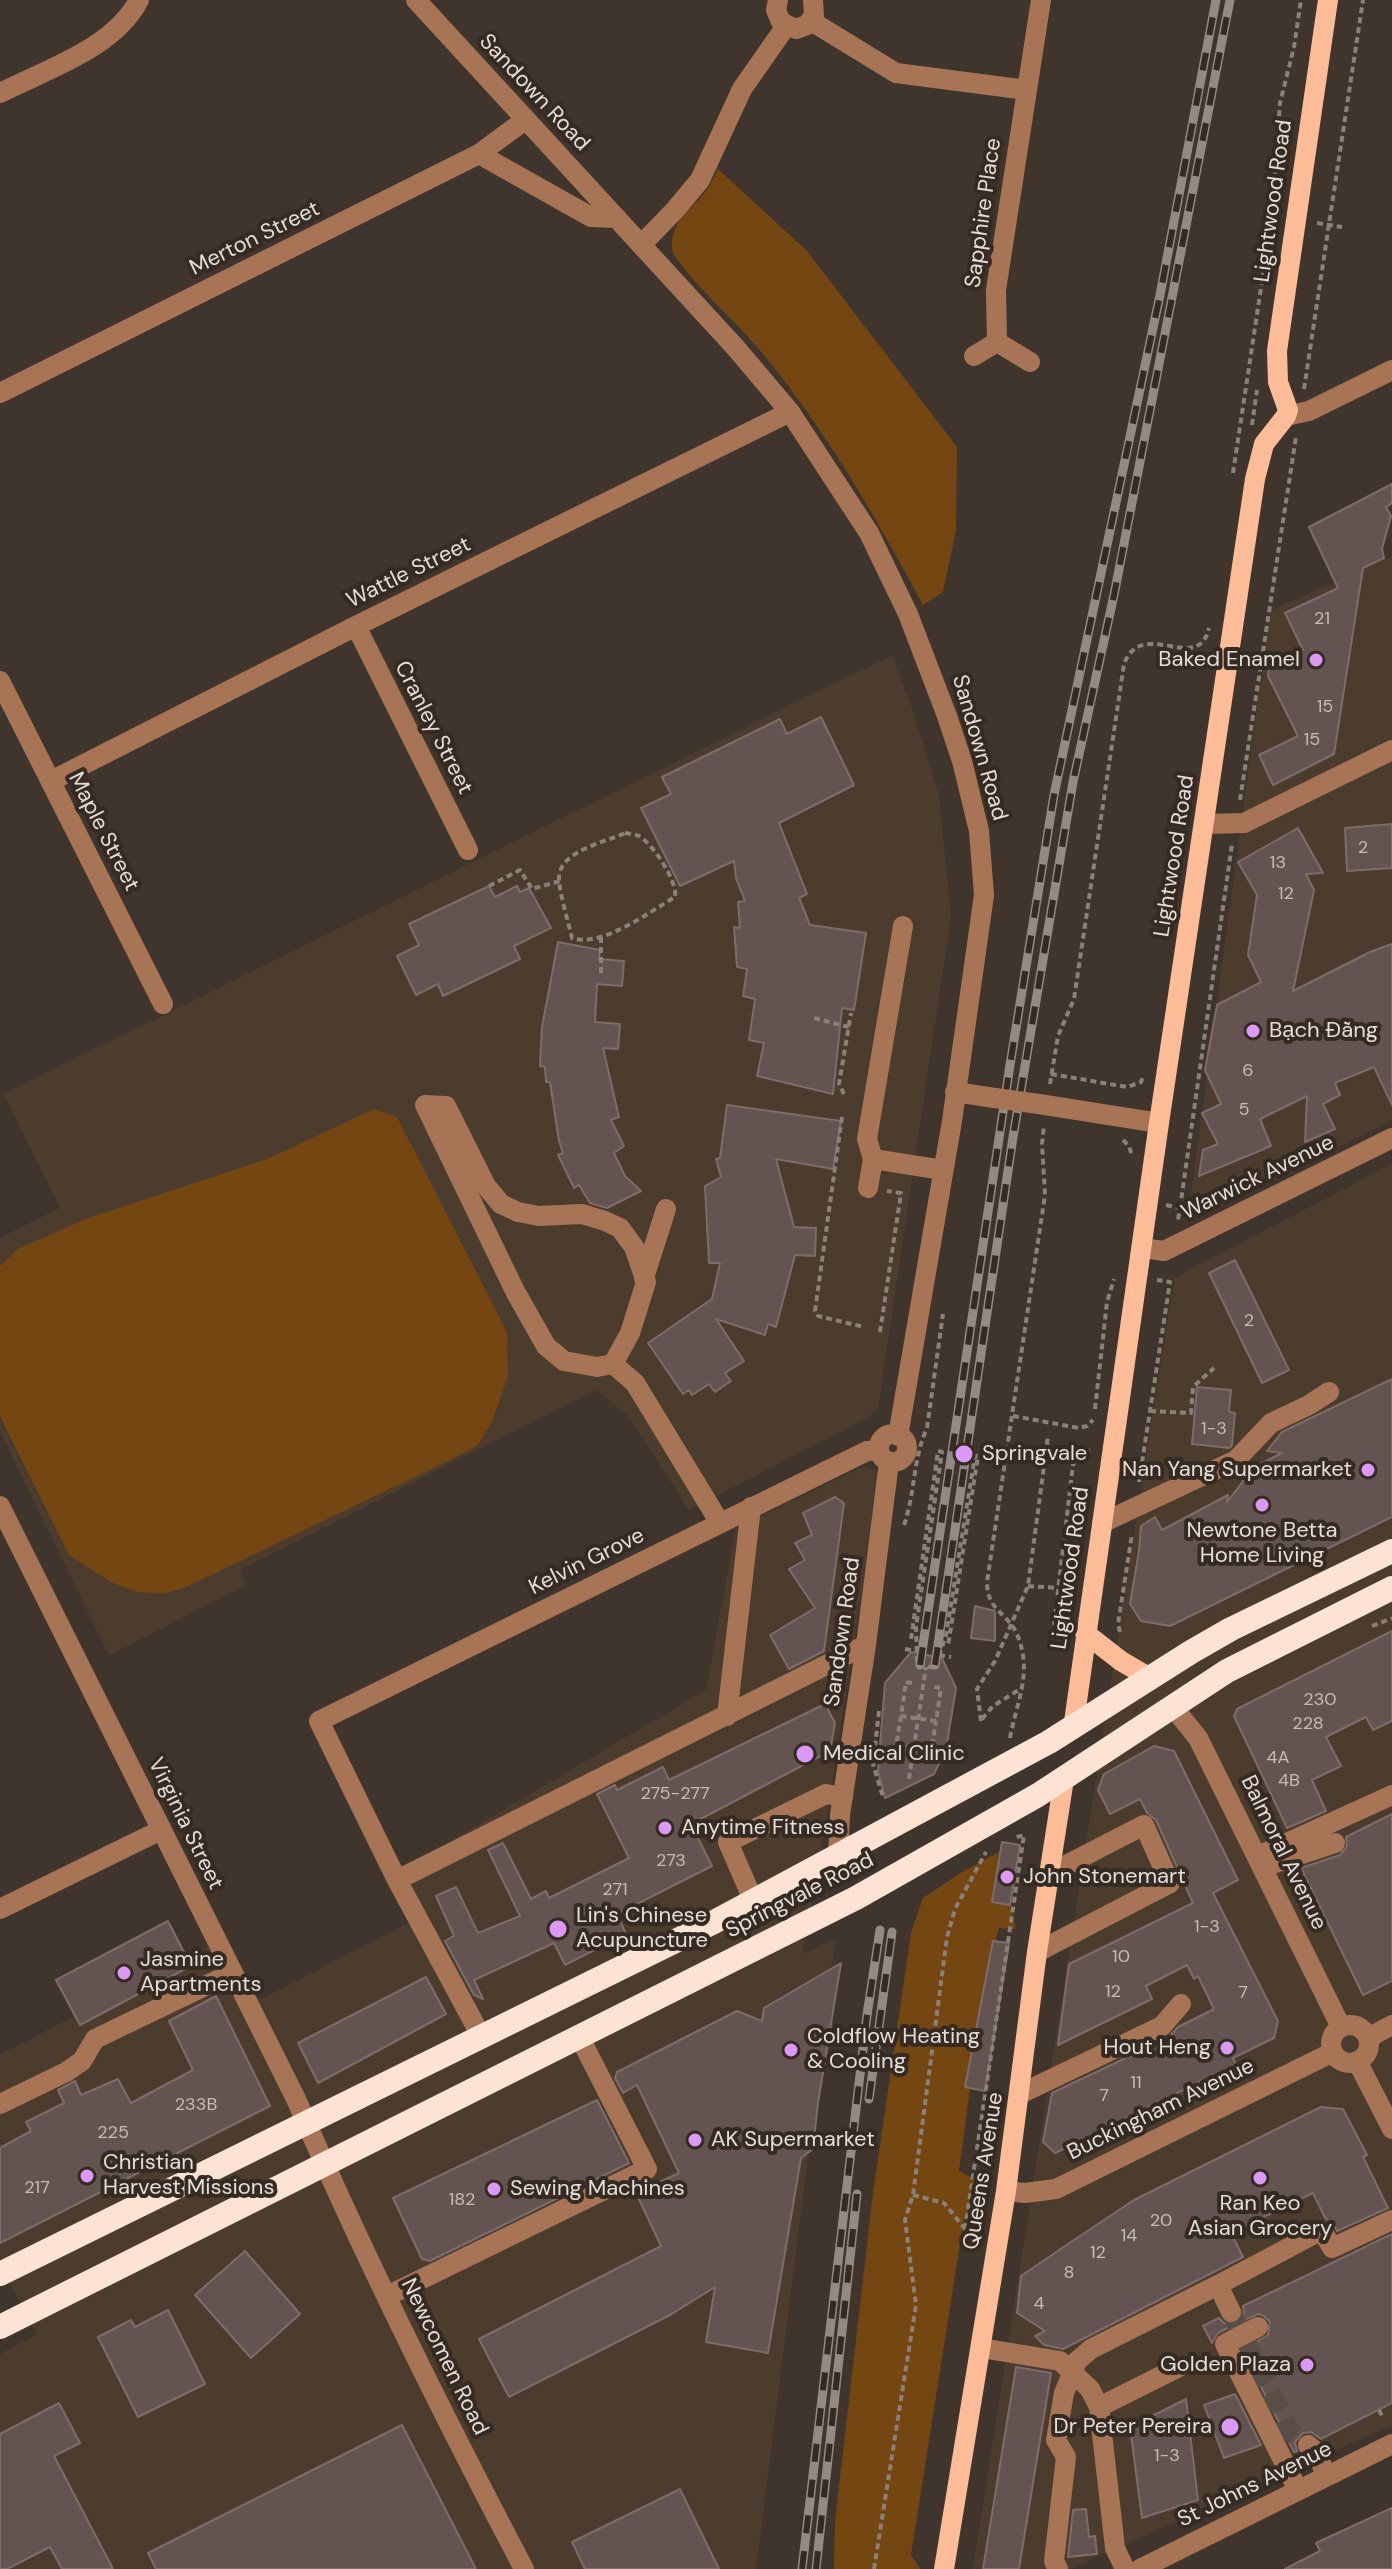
<!DOCTYPE html>
<html>
<head>
<meta charset="utf-8">
<style>
  body { margin:0 }
  canvas { display:block; background:#40352c }
</style>
</head>
<body>
<canvas width="1392" height="2569"></canvas>
<script>
const g = document.querySelector('canvas').getContext('2d');
g.lineJoin = 'round';
function paint(path, color) { g.fillStyle = color; g.fill(path, 'evenodd'); }
function trace(path, color, width, dash) { g.strokeStyle = color; g.lineWidth = width; g.lineCap = dash ? 'butt' : 'round'; g.setLineDash(dash || []); g.stroke(path); }
function write(font, color, halo, rows, align = 'center') {
  g.font = font + ' "DM Sans",sans-serif'; g.lineWidth = 8; g.setLineDash([]); g.textBaseline = 'middle'; g.strokeStyle = halo; g.fillStyle = color; for (const [text, x, y, turn = 0] of rows) {
    g.save(); g.translate(x, y); g.rotate((+turn || 0) * Math.PI / 180); g.textAlign = isNaN(turn) ? turn : align; if (halo) g.strokeText(text, 0, 0); g.fillText(text, 0, 0); g.restore();
  }
}
paint(new Path2D(`
  M1392,556V1120L1209,1213L1188,1216L1270,611Z
  M892,655L913,712L939,795L951,915L878,1409L870,1416L689,1510L628,1415L595,1390L240,1570L246,1585L109,1655L0,1432V1238L60,1208L4,1094Z
  M1392,1164V2425L1070,2569H973L1174,1278Z
  M864,1466L876,1470L879,1478L824,1835L802,1954L835,1940L756,2569H0V2354L37,2334L0,2264V2055L211,1945L246,2007L418,1918L397,1873L706,1690L736,1528Z`), '#4c3c2e');
paint(new Path2D(`
  M718,169L807,251L957,447L956,530L943,592L923,605C875,515 824,427 758,348C731,316 696,288 673,253C666,222 694,209 709,187C712,181 715,175 718,169Z
  M374,1109L397,1117L507,1332L508,1376L492,1422L478,1445L450,1460L184,1588L164,1593L137,1592L111,1582L69,1555L0,1416V1266L18,1249L88,1218L267,1159Z
  M1001,1851L993,1902L1010,1905L1016,1929L999,1928L987,1972L966,2087L970,2088L959,2171L978,2181L970,2223L964,2218L911,2555L920,2569H834L835,2521L873,2193L911,1933L923,1898L962,1872Z`), '#744611');
const building = new Path2D(`
  M1392,484V503L1386,507L1391,516L1382,549L1384,558L1363,568L1334,754L1273,785L1259,755L1298,736L1268,676L1269,667L1303,650L1285,613L1338,588L1309,527Z
  M821,717L854,785L779,823L807,894L799,898L810,925L866,933L854,1010L842,1008L833,1094L757,1076L764,1043L749,1040L755,999L743,996L747,969L737,967L734,927L740,928L738,902L745,901L736,878L734,861L680,886L641,808L671,794L662,777L780,719L787,734Z
  M1392,824V868L1347,871L1345,828Z
  M1298,828L1323,873L1306,874L1314,890L1293,991L1370,952L1392,944V1105L1374,1067L1335,1083L1340,1095L1323,1104L1335,1129L1305,1142L1307,1096L1260,1119L1271,1146L1199,1176L1203,1150L1218,1144L1202,1113L1221,1104L1205,1070L1217,1005L1261,982L1248,955L1257,895L1238,862Z
  M489,886L495,897L517,886L520,892L529,888L551,928L514,946L520,959L443,996L438,984L416,995L397,956L419,945L409,924Z
  M558,942L600,950L599,959L624,961L622,986L597,984L595,1022L620,1024L618,1049L603,1048L619,1117L611,1120L624,1146L614,1153L625,1176L641,1191L607,1208L590,1203L579,1185L574,1188L558,1155L563,1153L559,1141L550,1082H546L545,1067L540,1066L542,1027Z
  M727,1105L841,1121L833,1169L776,1159L794,1227L816,1228L815,1256L795,1255L776,1327L768,1324L765,1335L716,1319L744,1361L725,1373L731,1381L715,1392L709,1384L692,1395L689,1390L683,1394L648,1343L712,1299L720,1263H709L705,1186L721,1177L716,1159L720,1158Z
  M1235,1260L1289,1370L1262,1383L1209,1273Z
  M1392,1379V1517L1170,1626L1141,1621L1130,1604L1139,1551L1141,1526L1155,1517L1162,1530L1228,1495L1227,1502L1254,1467L1282,1453L1267,1451L1282,1432Z
  M1197,1387L1231,1390L1229,1412L1235,1413L1232,1445L1230,1448L1192,1444Z
  M835,1497L844,1503L824,1651L789,1669L770,1635L815,1608L789,1569L805,1560L795,1543L812,1535L803,1513Z
  M975,1606L995,1611V1641L971,1638Z
  M1392,1631V1721L1373,1730L1366,1717L1326,1737L1341,1766L1312,1780L1326,1811L1287,1828L1234,1716L1237,1709Z
  M911,1652L942,1658L956,1688L946,1749L934,1774L885,1798L878,1771L885,1683Z
  M825,1704L835,1723L830,1751L691,1824L712,1866L617,1914L626,1934L565,1965L554,1943L474,1980L483,1999L474,1995L445,1941L454,1936L436,1896L456,1887L478,1933L520,1916L488,1850L503,1843L531,1899L546,1891L549,1898L629,1858L597,1794L615,1785L617,1790L663,1767L669,1780Z
  M1154,1746L1174,1751L1238,1880L1213,1893L1278,2021L1274,2038L1233,2058L1236,2064L1055,2153L1043,2142L1052,2093L1168,2038L1178,2027L1214,2009L1198,1976L1194,1979L1187,1965L1146,1986L1152,1999L1058,2045L1069,1964L1193,1903L1156,1820L1147,1813L1140,1799L1110,1814L1098,1790L1104,1774Z
  M1392,1814V1981L1363,1995L1301,1868L1340,1855L1347,1846L1346,1837Z
  M1002,1842L1020,1845L1010,1905L992,1902Z
  M168,1921L191,1966L80,2025L56,1980Z
  M993,1941L1009,1943L985,2091L965,2087Z
  M841,1963L818,2103L813,2149L801,2158L768,2353L706,2342L715,2287L670,2315L509,2397L479,2339L661,2246L636,2193L679,2173L637,2085L623,2093L615,2078L617,2072L737,2011L762,2021L764,2008Z
  M426,1977L446,2014L318,2083L298,2043Z
  M216,1996L270,2106L0,2243V2148L31,2131L26,2122L64,2103L58,2090L75,2081L81,2095L118,2079L131,2103L193,2070L169,2021Z
  M597,2100L629,2163L430,2261L422,2259L393,2198Z
  M1321,2107L1343,2109L1367,2155L1363,2157L1388,2208L1337,2231L1333,2223L1325,2218L1313,2193L1231,2233L1243,2257L1063,2349L1044,2345L1035,2336L1045,2331L1017,2313L1021,2276L1065,2246L1134,2200Z
  M1392,2234V2403L1321,2439L1311,2432L1303,2433L1295,2442L1297,2451L1294,2452L1242,2350L1268,2335L1270,2322L1264,2316L1258,2314L1238,2323L1244,2314L1243,2306Z
  M245,2251L300,2314L251,2358L195,2295Z
  M168,2310L205,2384L138,2417L98,2337L131,2320L135,2327Z
  M1219,2318L1224,2323L1235,2324L1218,2333L1212,2343L1203,2326Z
  M1016,2367L1051,2373L1026,2526L1019,2569H983Z
  M1235,2394L1261,2445L1224,2458L1204,2405Z
  M1186,2399L1198,2500L1142,2518L1130,2427Z
  M59,2403L80,2443L54,2456L113,2569H62L50,2547L7,2569H0V2434Z
  M402,2425L476,2569H156L148,2553Z
  M680,2489L719,2569H585L572,2542Z
  M1392,2508V2569H1285L1320,2551L1316,2543Z
  M1086,2509L1089,2537L1095,2536L1097,2554L1068,2557L1073,2510Z`);
paint(building, '#645451');
trace(building, '#7d6c6a', 2);
trace(new Path2D(`
  M1231,2312L1290,2431L1308,2445`), '#594e46', 20, [20, 10]);
trace(new Path2D(`
  M1317,223L1342,227
  M1304,389L1363,0
  M1252,425L1257,390
  M1233,473L1272,215L1280,103L1294,47L1301,0
  M1240,800L1296,437
  M625,833C630,834 635,834 639,836C653,844 678,882 675,897C649,912 602,948 572,938C569,924 558,889 559,876C562,850 606,842 625,833Z
  M489,886L520,870L532,889L560,881
  M601,937V973
  M814,1018L849,1027
  M1051,1074L1127,1087L1141,1082L1143,1077
  M1050,1084L1058,1036L1074,999L1124,664C1142,616 1198,676 1209,628
  M844,1094L839,1084L851,1013
  M842,1117L815,1311L818,1316L864,1327
  M1123,1140L1129,1146L1132,1156
  M1166,1205L1180,1208L1178,1220
  M1180,1208L1232,844
  M880,1332L901,1193L887,1191
  M1095,1409L1107,1302L1114,1279
  M1150,1411L1191,1413L1193,1387L1214,1368
  M1013,1416L1079,1428L1087,1426L1093,1420
  M1139,1482L1170,1282L1157,1280
  M904,1525C915,1494 913,1458 927,1428L943,1314
  M1028,1586L1058,1588
  M1054,1625L1073,1465L1079,1455L1090,1450
  M1372,1626L1392,1618
  M1120,1632L1118,1624L1132,1534
  M911,1639L938,1451L942,1452L916,1627L917,1665L935,1668L946,1635L975,1456H978L948,1646
  M905,1649L916,1651
  M939,1655L951,1657
  M912,1683L906,1682L901,1716L936,1721L941,1688L934,1687
  M879,1711L873,1764L883,1797
  M901,1716L895,1752L902,1753
  M982,1719L993,1706L1022,1688
  M981,1721L977,1689L995,1661L1028,1586L1048,1436
  M1010,1738C1017,1700 1033,1673 1017,1634C1007,1612 987,1611 987,1582L1045,1195L1042,1144L1044,1125
  M923,1757L930,1758L936,1721
  M909,1779L926,1667
  M913,2195L944,2203L970,2235L979,2236
  M965,2229L1024,1835L1014,1838
  M1379,2410L1383,2418
  M874,2569L916,2305L905,2220L913,2195L947,1937L955,1909L986,1852`), '#8a8179', 4, [6, 4]);
trace(new Path2D(`
  M416,0L735,347L790,412L869,533L908,614L947,716L962,761L979,831L984,895L952,1121L898,1436
  M778,0L776,10L781,22L796,29L807,25L814,16L813,0
  M811,21L896,73L1027,90
  M0,93C47,69 113,49 139,0
  M479,154L591,217L617,218
  M641,245L675,210L700,180L742,89L786,26
  M997,342L996,290L1041,0
  M974,356L997,342L1030,362
  M0,393L479,154L525,120
  M1286,416L1309,411L1392,370
  M356,626L468,850
  M0,681L163,1004
  M51,781L356,626L790,412
  M1205,824L1244,823L1392,750
  M903,926L867,1139L873,1159L943,1170
  M955,1092L995,1098
  M1039,1104L1159,1123
  M425,1105L446,1106L486,1186L501,1204L518,1212L539,1216L582,1214L605,1221L620,1228L634,1247L646,1282L630,1333L613,1364L597,1367L564,1361L546,1346L515,1291Z
  M868,1188L873,1159
  M1142,1248L1164,1251L1392,1138
  M644,1278L666,1209
  M613,1364L635,1383L720,1523
  M879 1448a14 14 0 1 1 28 0a14 14 0 1 1-28 0Z
  M0,1506L296,2099C365,2259 443,2415 524,2569
  M1102,1523L1236,1460L1271,1423L1309,1405L1329,1392
  M1173,1707L1198,1738L1341,2027
  M727,1716L751,1507
  M1258,1856L1392,1795
  M838,1857L840,1815L866,1645L889,1462
  M1263,1867L1335,1843
  M397,1880L866,1645
  M754,1902L728,1842L826,1794L843,1797
  M0,1909L161,1830
  M1037,1952L1170,1883L1144,1825L1049,1874
  M1331 2044a19 19 0 1 1 38 0a19 19 0 1 1-38 0Z
  M481,2036L397,1880L319,1721L867,1451L879,1450
  M1368,2038L1392,2025
  M1357,2061L1392,2129
  M1020,2094L1162,2026L1181,2004
  M0,2104L66,2072L82,2061L95,2039L232,1973
  M1006,2191L1025,2193L1056,2189L1333,2052
  M1218,2285L1322,2230L1332,2248L1392,2220
  M387,2296L647,2169L579,2036
  M1258,2327L1225,2344L1298,2490
  M981,2348L1060,2361L1090,2389L1099,2407L1115,2548L1125,2569
  M1099,2407L1179,2367
  M1308,2445L1315,2451L1327,2476
  M1058,2569L1054,2561L1066,2457L1056,2440L1064,2393L1077,2361L1091,2349L1218,2285L1231,2312
  M1140,2569L1392,2444`), '#a77556', 20);
trace(new Path2D(`
  M1085,1633L1121,1661L1150,1678
  M1073,1729L1159,1123L1255,479L1264,444L1286,416L1288,410L1278,382L1277,351L1328,0
  M944,2569L1006,2191L1037,1952L1064,1779`), '#fbbc97', 20);
trace(new Path2D(`
  M0,2274L714,1922L1049,1742L1191,1652L1231,1629L1392,1551
  M0,2327L856,1898L1038,1795L1227,1671L1392,1588`), '#fde3d4', 24);
const rail = new Path2D(`
  M920,1665L1010,1065L1054,795L1160,295L1216,0
  M935,1665L1013,1137L1073,782L1114,595L1230,0
  M869,2099L892,1932
  M802,2569L867,2015L880,1930
  M816,2569L857,2194`);
trace(rail, '#938b83', 9);
trace(rail, '#352b22', 6, [18]);
trace(new Path2D(`
  M995,1098L1039,1104`), '#a77556', 20);
for (const [x, y, r, color] of [
  [1316,660,8,"#db99f5"],
  [1253,1031,8,"#db99f5"],
  [964,1454,10,"#db99f5"],
  [1368,1470,8,"#db99f5"],
  [1262,1505,8,"#db99f5"],
  [805,1754,10,"#db99f5"],
  [665,1828,8,"#db99f5"],
  [1007,1877,8,"#db99f5"],
  [558,1929,10,"#db99f5"],
  [124,1973,8,"#db99f5"],
  [1227,2048,8,"#db99f5"],
  [791,2050,8,"#db99f5"],
  [695,2140,8,"#db99f5"],
  [87,2176,8,"#db99f5"],
  [1260,2178,8,"#db99f5"],
  [494,2189,8,"#db99f5"],
  [1307,2365,8,"#db99f5"],
  [1230,2427,10,"#db99f5"]
]) { const dot = new Path2D(); dot.arc(x, y, r, 0, 2 * Math.PI); g.fillStyle = color; g.fill(dot); trace(dot, '#352b22', 3); }
write('18px', '#c4bcb6', null, [
  ["21",1322,619],
  ["15",1325,707],
  ["15",1312,740],
  ["2",1363,848],
  ["13",1278,863],
  ["12",1286,894],
  ["6",1248,1071],
  ["5",1244,1110],
  ["2",1249,1321],
  ["1-3",1214,1429],
  ["230",1320,1700],
  ["228",1308,1724],
  ["4A",1278,1758],
  ["4B",1289,1781],
  ["275-277",675,1794],
  ["273",671,1861],
  ["271",615,1890],
  ["1-3",1207,1927],
  ["10",1121,1957],
  ["12",1113,1992],
  ["7",1243,1993],
  ["11",1136,2083],
  ["7",1104,2096],
  ["233B",196,2105],
  ["225",113,2133],
  ["217",37,2188],
  ["182",462,2200],
  ["20",1161,2221],
  ["14",1129,2236],
  ["12",1098,2253],
  ["8",1069,2273],
  ["4",1039,2304],
  ["1-3",1167,2456]
]);
write('22px', '#e4ded8', '#352b22', [
  ["Sandown Road",534,93,47],
  ["Lightwood Road",1274,201,-82],
  ["Sapphire Place",984,213,-82],
  ["Merton Street",255,239,-26],
  ["Wattle Street",409,573,-26],
  ["Cranley Street",433,728,63],
  ["Sandown Road",979,748,74],
  ["Maple Street",103,832,63],
  ["Lightwood Road",1175,856,-81],
  ["Warwick Avenue",1258,1178,-26],
  ["Kelvin Grove",587,1562,-26],
  ["Lightwood Road",1071,1568,-82],
  ["Sandown Road",843,1632,-82],
  ["Virginia Street",185,1824,64],
  ["Balmoral Avenue",1283,1853,64],
  ["Springvale Road",800,1896,-27],
  ["Buckingham Avenue",1161,2110,-26],
  ["Queens Avenue",984,2171,-81],
  ["Newcomen Road",444,2357,64],
  ["St Johns Avenue",1255,2485,-26]
]);
write('22px', '#e4ded8', '#352b22', [
  ["Baked Enamel",1300,660,"right"],
  ["Bạch Đằng",1269,1031],
  ["Springvale",982,1454],
  ["Nan Yang Supermarket",1352,1470,"right"],
  ["Newtone Betta",1262,1531,"center"],
  ["Home Living",1262,1556,"center"],
  ["Medical Clinic",823,1754],
  ["Anytime Fitness",681,1828],
  ["John Stonemart",1023,1877],
  ["Lin's Chinese",576,1916],
  ["Acupuncture",576,1941],
  ["Jasmine",140,1960],
  ["Apartments",140,1985],
  ["Coldflow Heating",807,2037],
  ["& Cooling",807,2062],
  ["Hout Heng",1211,2048,"right"],
  ["AK Supermarket",711,2140],
  ["Christian",103,2163],
  ["Harvest Missions",103,2188],
  ["Sewing Machines",510,2189],
  ["Ran Keo",1260,2204,"center"],
  ["Asian Grocery",1260,2229,"center"],
  ["Golden Plaza",1291,2365,"right"],
  ["Dr Peter Pereira",1212,2427,"right"]
], 'left');
</script>
</body>
</html>
